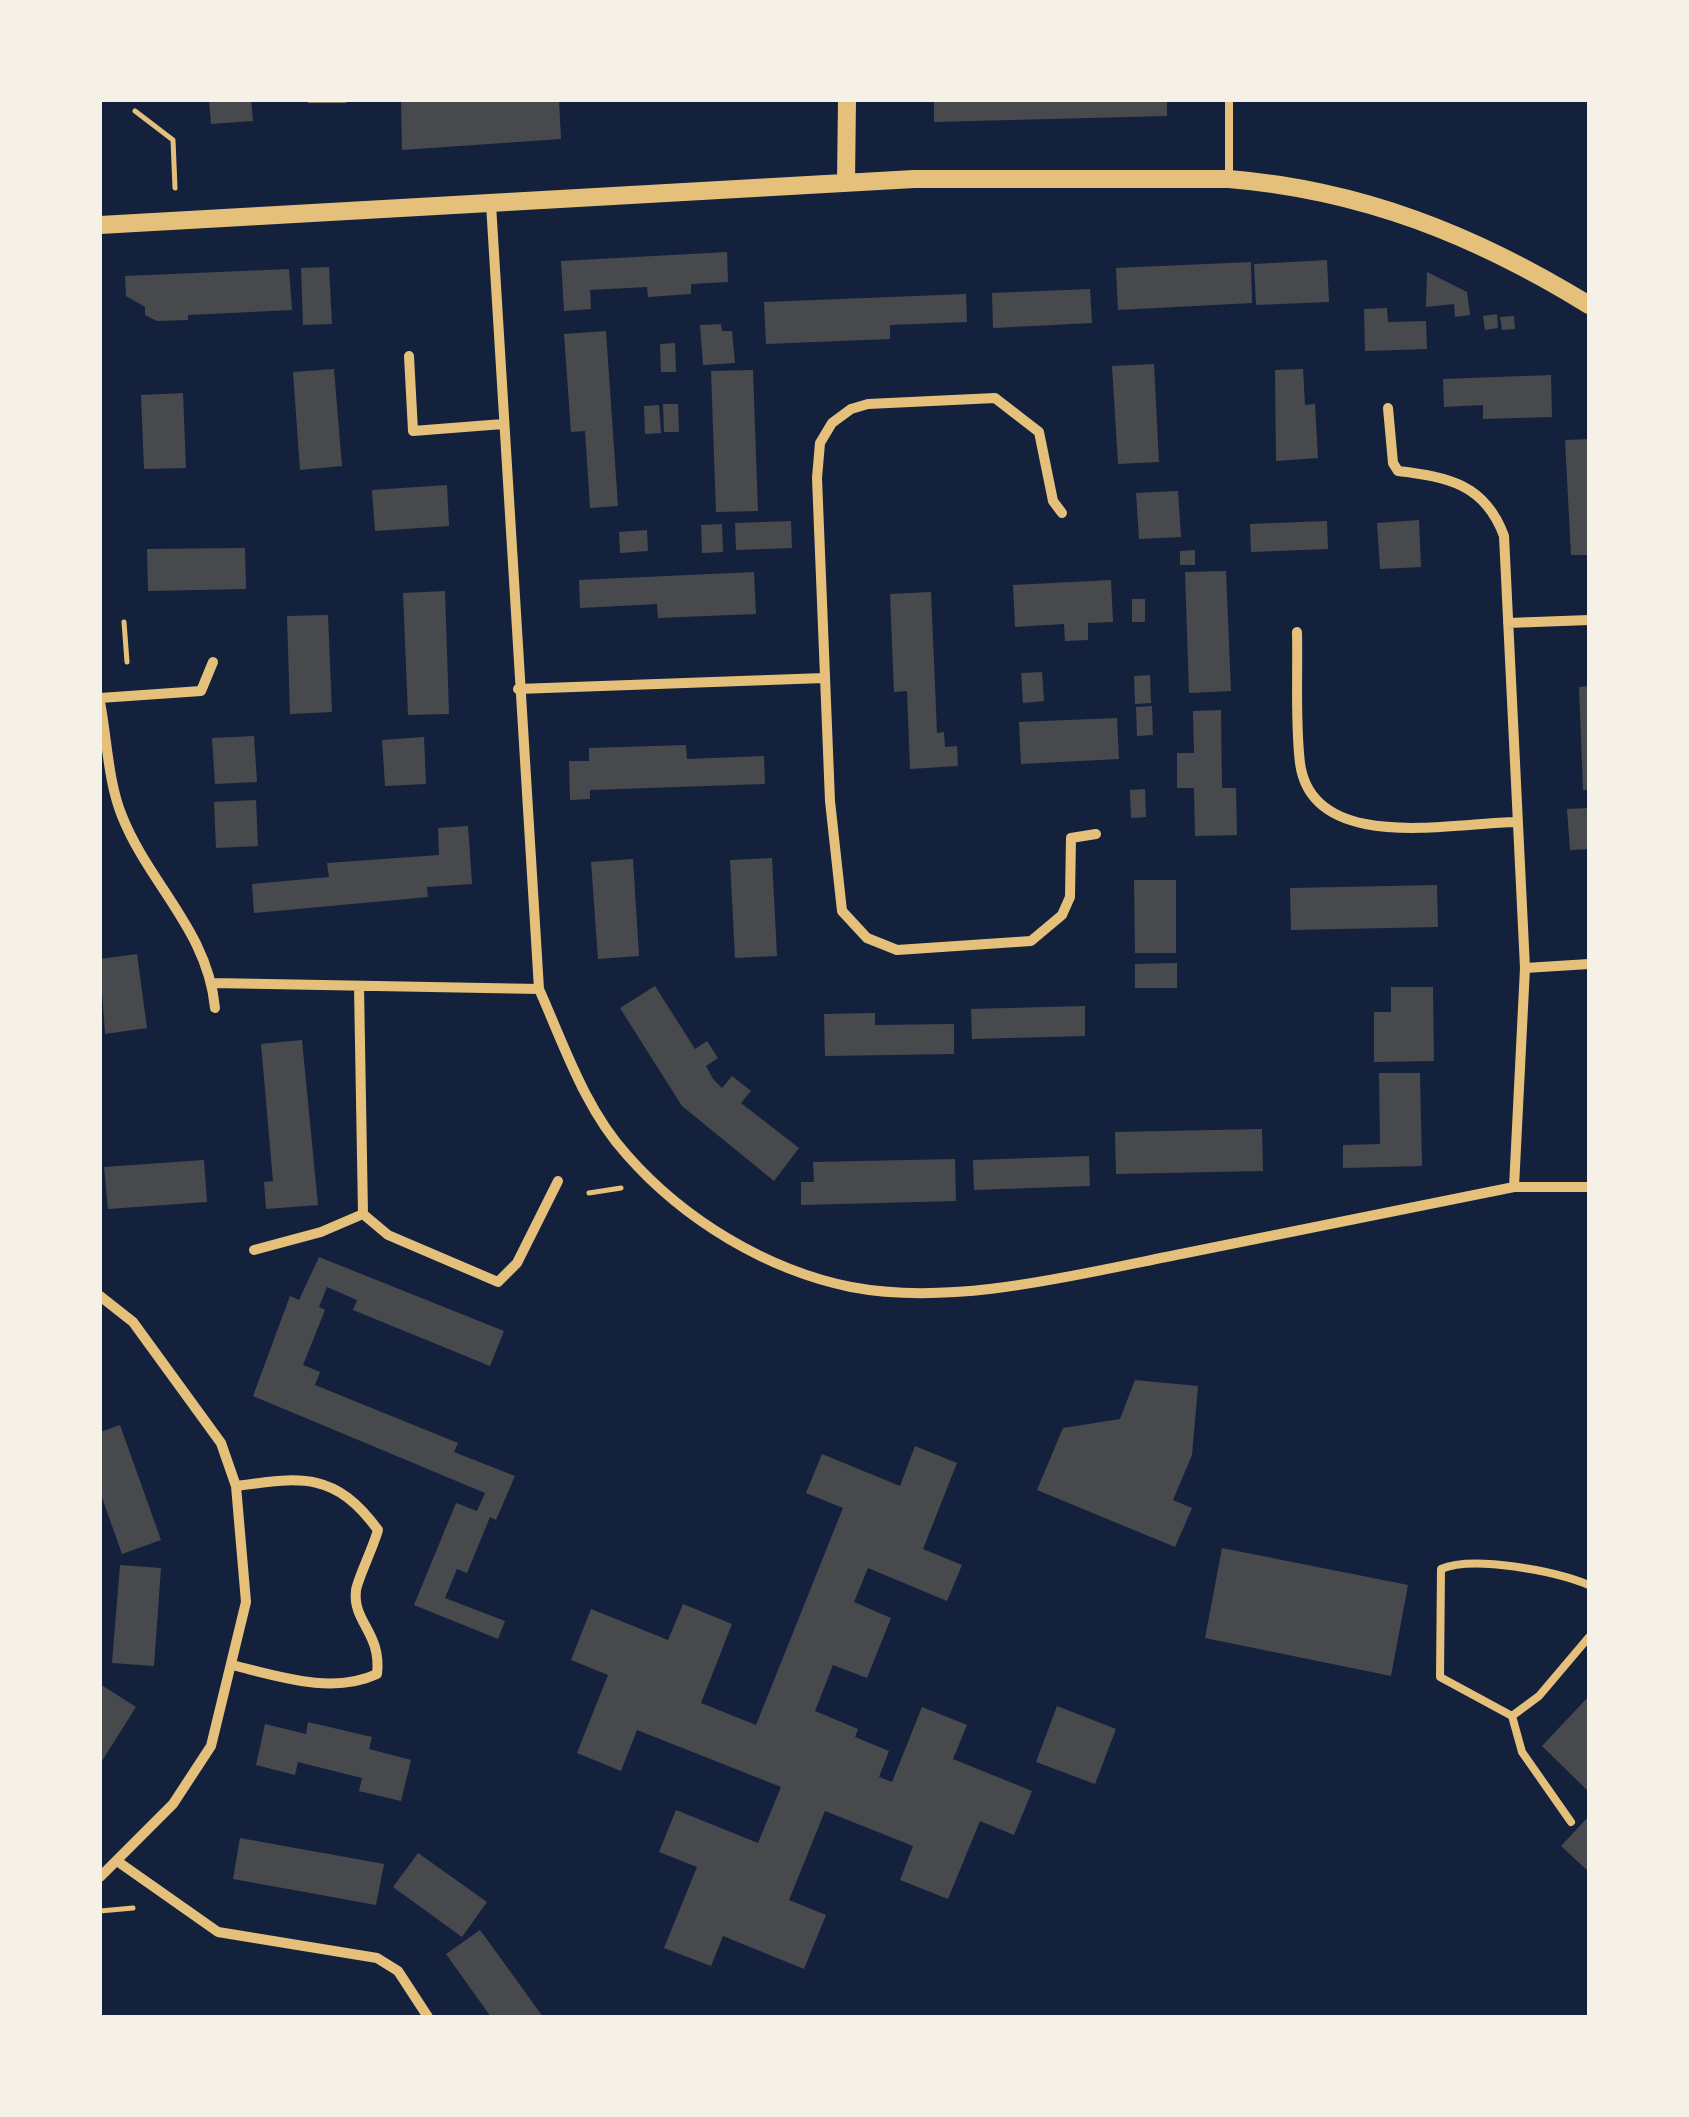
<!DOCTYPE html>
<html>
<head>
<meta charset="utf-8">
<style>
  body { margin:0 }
  #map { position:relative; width:1689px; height:2117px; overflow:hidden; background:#14213d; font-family:"Zilla Slab",serif }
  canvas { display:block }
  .frame { position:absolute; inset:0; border:102px solid #f6f1e7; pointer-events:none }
</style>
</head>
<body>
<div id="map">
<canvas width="1689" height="2117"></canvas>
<div class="frame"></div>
</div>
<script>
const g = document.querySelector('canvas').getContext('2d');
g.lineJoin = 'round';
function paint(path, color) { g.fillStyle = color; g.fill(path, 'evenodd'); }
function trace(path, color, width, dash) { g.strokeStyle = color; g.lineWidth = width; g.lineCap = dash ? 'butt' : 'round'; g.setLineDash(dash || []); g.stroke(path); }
paint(new Path2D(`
  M209,100H251L253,121L211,124Z
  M401,100H559L561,139L402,150Z
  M934,100H1167V116L934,122Z
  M727,252L728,282L691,284V294L648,297L647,287L590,290L591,309L564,311L561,261Z
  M1327,260L1329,302L1256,305L1254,264Z
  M1251,262L1252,303L1118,310L1116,268Z
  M329,267L332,324L303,325L301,268Z
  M289,269L292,310L188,315V320L157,321L145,315V307L126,296L125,276Z
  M1427,272L1467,292L1470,315L1455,317L1454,304L1426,307Z
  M1090,289L1092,323L993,328L992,293Z
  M966,294L967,322L890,325V339L766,344L764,302Z
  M1387,308L1388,322L1426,321L1427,349L1365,351L1364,309Z
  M1497,314L1498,328L1485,330L1483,316Z
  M1514,316L1515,329L1502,330L1500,317Z
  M721,324L722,331H732L735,363L703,365L700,325Z
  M606,331L618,506L590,508L585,431L571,432L564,334Z
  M675,343L676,372H661L660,344Z
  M1154,364L1159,462L1118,464L1112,366Z
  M334,369L342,466L300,470L293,372Z
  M1303,369L1305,405L1315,404L1318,458L1276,461L1275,370Z
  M753,370L758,511L716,512L711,371Z
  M1551,375L1552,417L1483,419V405L1444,407L1443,379Z
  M183,393L186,468L144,469L141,395Z
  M663,404H678L679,432H664Z
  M659,405L661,433L645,434L644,406Z
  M1589,439V555H1571L1565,440Z
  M447,485L449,526L375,531L372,490Z
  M1178,491L1181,537L1139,539L1136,493Z
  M1419,520L1421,567L1380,569L1377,523Z
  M791,521L792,548L736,550L735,523Z
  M1327,521L1328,549L1251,552L1250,524Z
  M722,524L723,552L702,553L701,525Z
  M647,530L648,551L620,553L619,532Z
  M245,548L246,589L148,591L147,549Z
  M1195,550V565H1180V551Z
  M1226,571L1231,691L1189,693L1185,572Z
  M754,572L756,614L658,618L657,604L580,608L579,580Z
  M1111,580L1113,622L1088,623V640L1065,641L1064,624L1015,627L1013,585Z
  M445,591L449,714L408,715L403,593Z
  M931,592L937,733L944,732L945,747L957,746L958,766L910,769L907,691L894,692L890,594Z
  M1132,599H1145V622H1132Z
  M328,615L332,712L290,714L287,616Z
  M1042,672L1044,701L1023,703L1021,673Z
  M1150,675L1151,703L1135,704L1134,676Z
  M1589,686V790H1583L1579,687Z
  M1152,706L1153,735L1137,736L1136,707Z
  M1221,710L1222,788H1236L1237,835L1195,836L1194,788H1177V753H1194L1193,711Z
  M1117,718L1119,759L1021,764L1019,722Z
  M254,736L257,782L215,784L212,738Z
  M424,737L426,784L385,786L382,740Z
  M686,745L687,759L764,756L765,784L590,790V799L570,800L569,761H589V748Z
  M1145,789L1146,817L1131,818L1130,790Z
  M256,800L258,846L216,848L214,802Z
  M1589,808V849L1570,850L1567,809Z
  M468,826L472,884L427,887L428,897L254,913L252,884L329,877L327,863L439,855L438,828Z
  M772,858L777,956L735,958L730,860Z
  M633,859L639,956L598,959L591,862Z
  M1134,880H1176V953H1135Z
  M1437,885L1438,927L1291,930L1290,888Z
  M137,954L147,1028L105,1034L100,959Z
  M1177,963V988H1135V964Z
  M655,986L695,1049L707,1041L718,1058L706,1066L713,1079L722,1088L732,1076L751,1091L741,1103L799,1148L774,1181L682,1106L620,1008Z
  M1391,987H1433L1434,1061L1374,1062V1012H1391Z
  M1085,1006V1036L972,1039L971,1009Z
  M875,1013V1025L954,1024V1054L825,1056L824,1014Z
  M302,1040L318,1205L266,1209L264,1182L273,1181L261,1044Z
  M1379,1073H1420L1422,1166L1343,1168V1145L1380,1144Z
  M1262,1129L1263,1171L1116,1174L1115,1132Z
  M1089,1156L1090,1186L974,1190L973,1160Z
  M955,1159L956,1201L801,1205V1182H814L813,1162Z
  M204,1160L207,1202L108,1209L104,1167Z
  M319,1257L504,1331L490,1366L353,1310L357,1300L327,1287L319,1307L325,1310L303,1365L320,1372L315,1385L458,1443L454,1452L515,1476L496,1520L490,1517L467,1573L457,1569L445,1598L505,1621L498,1639L414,1605L456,1503L477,1511L485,1493L253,1396L290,1296L299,1300Z
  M1135,1380L1198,1386L1192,1455L1173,1500L1192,1508L1175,1547L1037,1490L1063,1428L1120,1419Z
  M120,1425L161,1540L122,1554L100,1492V1432Z
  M915,1446L957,1463L923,1549L962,1565L947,1601L868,1568L854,1602L891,1618L867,1678L833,1665L815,1711L858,1729L855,1737L889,1751L879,1777L892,1782L922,1707L967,1725L953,1759L1032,1791L1014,1835L980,1821L948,1899L900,1880L913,1846L825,1811L789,1900L826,1915L804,1969L723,1936L711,1966L664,1948L697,1867L659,1852L676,1810L758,1843L781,1787L637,1730L621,1771L577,1753L608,1675L571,1660L591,1609L668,1640L683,1604L732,1624L701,1703L756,1725L843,1508L806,1493L822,1454L900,1486Z
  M1222,1548L1408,1585L1391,1676L1205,1638Z
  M120,1565L161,1568L154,1666L112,1663Z
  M100,1684L136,1707L100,1764Z
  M1589,1696V1792L1542,1746Z
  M1057,1706L1116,1729L1095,1784L1036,1762Z
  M308,1722L372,1737L369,1749L411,1760L401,1801L359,1791L362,1778L298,1762L295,1775L256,1765L265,1724L306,1734Z
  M1589,1816V1872L1561,1846Z
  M240,1838L384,1864L376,1905L233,1879Z
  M418,1853L487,1902L462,1937L393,1887Z
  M480,1930L499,1956L543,2017H491L446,1954Z`), '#48494c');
trace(new Path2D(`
  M309,100H345
  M135,111L173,140L175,188
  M124,622L127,662
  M589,1193L621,1188
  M100,1911L133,1908`), '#e5c07b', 5);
trace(new Path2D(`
  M1229,100V179
  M1589,1585C1555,1571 1473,1555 1441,1569L1440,1677L1512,1716L1539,1696L1589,1637
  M1512,1716L1522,1752L1571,1822`), '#e5c07b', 8);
trace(new Path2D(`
  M491,204L539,989C564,1045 585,1109 627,1155C684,1220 767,1270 851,1287C955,1307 1079,1274 1181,1254C1292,1231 1403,1209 1514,1187H1589
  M409,356L413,431L503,424
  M1388,408L1393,463L1398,471C1448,477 1485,484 1504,536L1525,968L1514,1187
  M1062,513L1053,501L1039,432L995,398L868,404L851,409L832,423L820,443L817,478L830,801L842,911L867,938L897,950L1031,941L1062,915L1070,897L1071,838L1096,834
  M1508,623L1589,620
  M1297,632C1298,675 1295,721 1300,763C1312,854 1451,823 1515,822
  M518,689L824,678
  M100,698L201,691L213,662
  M100,702C107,738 108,782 122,816C149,884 208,931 215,1008
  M1525,968L1589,964
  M213,983L539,989
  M359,986L363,1214L388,1235L498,1282L517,1263L558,1181
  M254,1250L321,1232L363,1214
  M100,1296L133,1322L221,1443L236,1486L246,1602L211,1746L173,1804L100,1877
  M232,1665C278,1676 332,1695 377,1674C382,1633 352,1622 356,1590C358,1578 373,1548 378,1530C335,1471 301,1477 236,1486
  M117,1861L218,1932L377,1958L398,1971L428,2017`), '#e5c07b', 10);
trace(new Path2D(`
  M846,182L847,100
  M100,225L914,179H1229C1362,190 1475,235 1589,305`), '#e5c07b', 18);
</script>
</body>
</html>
